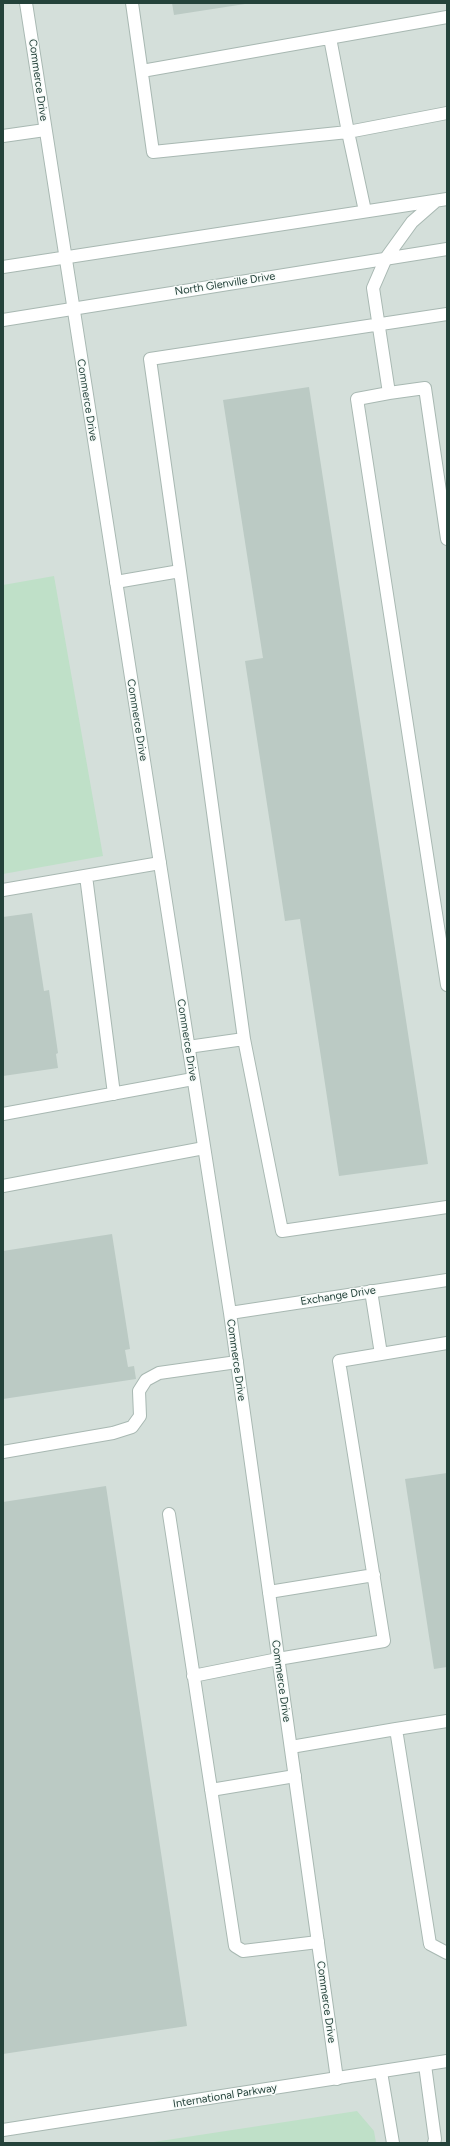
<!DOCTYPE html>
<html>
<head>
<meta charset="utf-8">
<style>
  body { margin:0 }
  #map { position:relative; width:450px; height:2146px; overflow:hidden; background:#e6efeb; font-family:Figtree,sans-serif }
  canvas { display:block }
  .frame { position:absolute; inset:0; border:4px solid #24423a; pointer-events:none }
</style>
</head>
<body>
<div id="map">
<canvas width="450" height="2146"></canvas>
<div class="frame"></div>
</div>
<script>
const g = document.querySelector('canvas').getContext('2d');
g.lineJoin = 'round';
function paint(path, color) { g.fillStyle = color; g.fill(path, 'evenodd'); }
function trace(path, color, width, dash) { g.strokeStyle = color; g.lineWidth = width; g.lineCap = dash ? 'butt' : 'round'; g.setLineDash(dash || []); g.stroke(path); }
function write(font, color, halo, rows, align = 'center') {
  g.font = font + ' Figtree,sans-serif'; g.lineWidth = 3; g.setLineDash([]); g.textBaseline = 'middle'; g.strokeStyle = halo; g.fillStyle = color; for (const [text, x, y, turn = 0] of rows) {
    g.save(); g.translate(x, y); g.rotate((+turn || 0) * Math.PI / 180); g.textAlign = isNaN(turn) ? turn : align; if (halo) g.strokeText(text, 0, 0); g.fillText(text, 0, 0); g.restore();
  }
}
paint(new Path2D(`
  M3,3H447V2143H3Z`), '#d4dfda');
paint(new Path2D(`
  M54,576L103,856L3,874V585Z
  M357,2111L374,2131L376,2143H147Z`), '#bfe0c8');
paint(new Path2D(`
  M172,3H245V4L174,15Z
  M309,387L428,1164L339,1176L300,919L285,921L245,661L263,658L223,400Z
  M32,913L44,991L49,990L58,1053L56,1054L58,1068L3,1076V917Z
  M112,1234L130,1349L125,1350L128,1367L134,1366L136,1379L3,1399V1251Z
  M447,1473V1667L434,1669L405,1479Z
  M106,1486L187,2026L3,2054V1502Z`), '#bbcac4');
const service = new Path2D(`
  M132,3L153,152L348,132L330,38
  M142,71L447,17
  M3,136L45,130
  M365,211L348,132L447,113
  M386,258L373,288L389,393L425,388L447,539
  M389,393L357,399L447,985
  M180,571L244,1039
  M116,582L180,571L150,359L447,314
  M86,876L114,1094
  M3,890L160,863
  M188,1047L244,1039L282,1231L447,1207
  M3,1114L193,1079
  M3,1186L204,1148
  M371,1291L381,1354
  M3,1452L113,1433L132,1427L140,1416L139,1391L146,1380L159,1373L237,1362
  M169,1514L235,1946L243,1951L318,1942
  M269,1592L374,1575
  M193,1676L278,1659L384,1641L339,1361L447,1343
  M396,1729L447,1721
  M291,1747L396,1729L430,1944L447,1953
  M211,1790L295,1776
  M425,2065L435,2139L434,2143
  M381,2072L393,2143`);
const minor = new Path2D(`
  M26,3L230,1313L337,2079
  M230,1313L447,1280`);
const tertiary = new Path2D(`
  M386,258L412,222L436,201
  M3,267L447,199
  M3,320L447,249
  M3,2130L447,2061`);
trace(service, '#a8b8b2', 14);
trace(minor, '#a8b8b2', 14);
trace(tertiary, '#a8b8b2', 14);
trace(service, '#fff', 12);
trace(minor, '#fff', 12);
trace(tertiary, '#fff', 12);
write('11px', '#24423a', '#f7fbf9', [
  ["Commerce Drive",38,80,82],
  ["North Glenville Drive",225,284,-9],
  ["Commerce Drive",87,400,81],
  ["Commerce Drive",137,720,81],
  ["Commerce Drive",187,1040,81],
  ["Exchange Drive",338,1296,-9],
  ["Commerce Drive",236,1360,82],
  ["Commerce Drive",281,1681,82],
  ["Commerce Drive",326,2002,82],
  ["International Parkway",225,2096,-9]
]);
</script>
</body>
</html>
